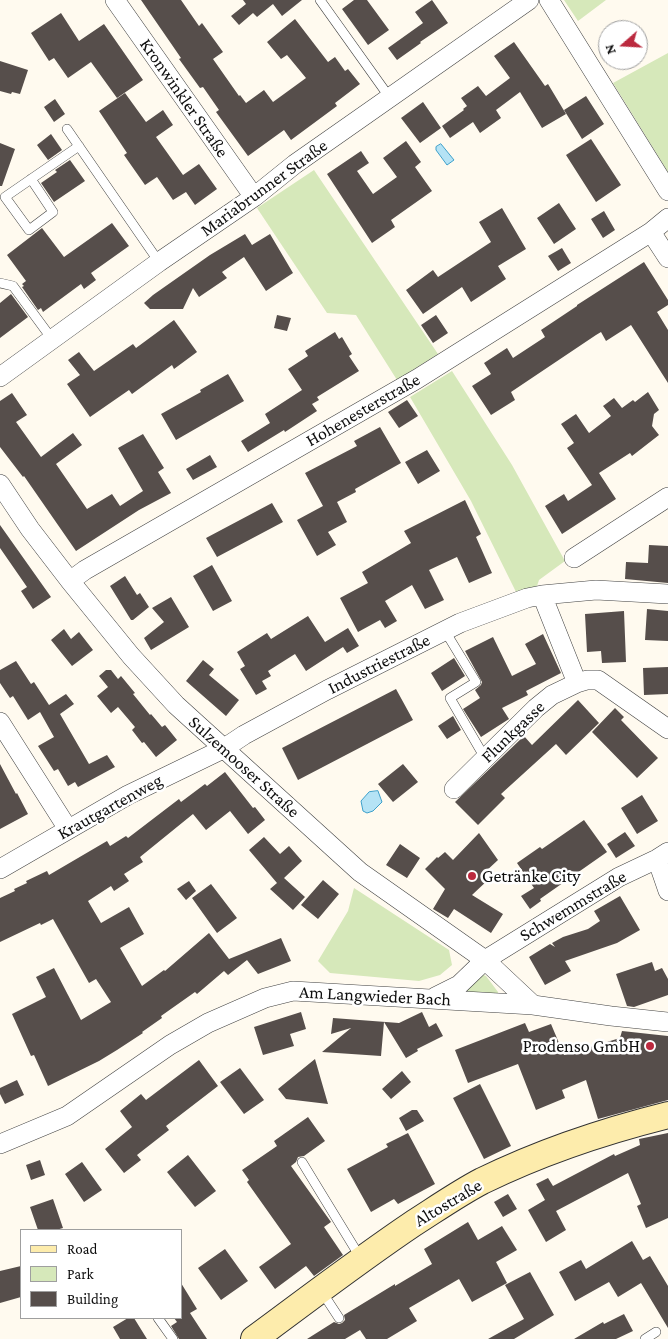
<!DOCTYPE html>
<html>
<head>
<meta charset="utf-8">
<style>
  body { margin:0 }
  #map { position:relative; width:668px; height:1339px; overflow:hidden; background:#fffaef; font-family:"Crimson Pro",serif }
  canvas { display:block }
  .legend { position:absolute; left:20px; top:1229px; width:162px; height:90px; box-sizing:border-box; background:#fff; border:1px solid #9f9f9f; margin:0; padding:6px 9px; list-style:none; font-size:15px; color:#0e0e0e }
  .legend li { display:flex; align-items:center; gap:10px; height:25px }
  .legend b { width:25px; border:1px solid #9f9f9f }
  .north { position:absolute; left:598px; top:20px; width:50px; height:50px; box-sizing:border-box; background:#fff; border:1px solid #9f9f9f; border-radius:50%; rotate:251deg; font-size:14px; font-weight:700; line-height:20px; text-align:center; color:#0e0e0e }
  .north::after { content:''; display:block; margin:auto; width:18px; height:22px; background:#bb293e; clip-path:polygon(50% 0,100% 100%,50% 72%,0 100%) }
</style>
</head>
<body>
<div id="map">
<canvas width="668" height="1339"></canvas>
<ul class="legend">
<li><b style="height:6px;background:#fdecac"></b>Road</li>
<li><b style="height:14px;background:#d6e8ba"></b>Park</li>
<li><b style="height:14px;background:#564e4b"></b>Building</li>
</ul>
<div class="north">N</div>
</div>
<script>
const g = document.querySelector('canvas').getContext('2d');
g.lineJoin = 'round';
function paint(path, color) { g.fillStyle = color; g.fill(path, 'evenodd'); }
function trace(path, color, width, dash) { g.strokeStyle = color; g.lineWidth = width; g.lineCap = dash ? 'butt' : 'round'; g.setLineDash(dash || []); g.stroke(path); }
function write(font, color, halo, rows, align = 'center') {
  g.font = font + ' "Crimson Pro",serif'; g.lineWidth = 5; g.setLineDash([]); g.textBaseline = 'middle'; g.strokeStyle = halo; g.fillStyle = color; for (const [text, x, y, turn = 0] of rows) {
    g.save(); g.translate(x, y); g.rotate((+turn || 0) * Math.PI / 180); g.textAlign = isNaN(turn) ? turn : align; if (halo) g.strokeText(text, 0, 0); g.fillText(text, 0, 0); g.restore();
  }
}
paint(new Path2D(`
  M564,0H606L578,21Z
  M668,53V172L613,83Z
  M314,170L438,354L397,380L356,315L327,313L257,208Z
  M452,371L512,465L565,561L539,580L535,592L517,594L471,501L410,397Z
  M354,888L449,950L452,965L440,975L419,981L330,973L318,961L348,911Z
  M481,974L486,976L498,992V996L469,994L466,989Z`), '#d6e8ba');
const water = new Path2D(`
  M441,144L454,160L447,165L436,150V147Z
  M378,791L382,802L373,811L367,813L363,811L361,801L369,792Z`);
paint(water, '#b5e3f5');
trace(water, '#3ea0ca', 1);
paint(new Path2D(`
  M141,0H181L199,26L202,23L223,52L213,59L239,96L240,95L246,103L264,90L273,102L306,78L287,55L281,59L267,42L295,19L328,62L335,57L345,71L348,69L360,84L335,103L337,106L291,140L284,130L248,156L216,112L219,110L203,87L200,88L179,59L181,58Z
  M243,0H302L282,16L273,4L257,17L253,13L239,25L231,16L246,4Z
  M354,0H367L389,30L368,45L342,9Z
  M432,0L448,23L420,42L421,43L397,60L388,48L423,23L415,12Z
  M61,13L79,41L104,24L143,80L117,98L91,62L68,78L54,58L49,61L31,33Z
  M514,42L545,86L548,84L566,114L542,128L520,92L496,110L501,118L480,133L473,122L450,138L442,126L464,110L463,109L467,106L461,98L478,86L486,96L510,78L494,56Z
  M0,61L28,70L20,94L12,92L11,94L0,91Z
  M125,93L146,122L163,110L173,125L156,137L183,175L199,164L217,189L195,205L186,192L173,200L157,177L145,185L124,155L127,153L99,111Z
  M586,96L604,124L582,139L564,110Z
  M55,99L65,114L54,122L44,107Z
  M423,102L441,128L420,143L401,118Z
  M51,134L62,150L48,160L37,145Z
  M591,139L621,185L596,202L566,155Z
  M406,141L421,162L415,167L432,191L391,220L395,227L372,243L327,174L361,151L369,163L357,171L373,194L397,177L383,158Z
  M0,143L15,149L2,186H0Z
  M70,160L85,181L54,202L41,183L57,172L55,170Z
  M559,203L576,229L554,244L537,218Z
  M502,208L526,249L498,266L506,279L471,302L462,287L423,314L406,290L433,270L438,277L491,242L479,222Z
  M604,211L615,230L603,238L591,219Z
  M112,223L129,246L91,273L96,280L84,289L81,284L43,312L41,308L38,310L22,287L24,286L22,284L26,281L7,255L42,228L64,257Z
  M245,234L252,245L270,234L293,273L266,291L244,257L222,272L227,278L199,297L193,288L183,309H150L144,303L153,295L210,255Z
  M562,248L571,263L558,271L548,256Z
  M644,262L668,300V305L657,312L668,330V383L631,325L606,341L601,332L596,335L511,392L515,400L491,415L472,386L491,374L484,363L507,348L513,358L545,337L541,330L577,306V305Z
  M11,294L28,317L0,338V303Z
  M277,315L291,318L287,331L274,328Z
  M436,315L448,333L433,343L421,325Z
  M174,320L197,352L174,369L172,365L132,394L129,390L90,417L67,384L80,375L68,360L79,352L94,371L133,344L136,348Z
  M335,332L339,339L342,337L352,354L349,356L359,371L317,397L319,400L312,404L317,411L285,432L284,430L248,452L241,441L270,423L265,414L302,390L288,369L308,356L305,351Z
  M228,374L244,401L176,440L161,414L201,392L200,390Z
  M648,392L659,410L654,414L652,426L659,435L632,456L630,453L599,473L616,499L562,534L545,506L564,494L568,501L592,485L567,448L574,443L561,424L576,414L589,433L611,416L603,406L614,398L622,408L633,400L635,402Z
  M12,393L27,415L16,422L41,457L73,433L82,445L56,464L87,509L112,494L120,506L143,491L118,448L143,434L164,468L158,472L171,493L139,510L76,551L24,476L23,477L0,447V401Z
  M407,400L418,416L399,428L388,412Z
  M380,427L401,463L355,489L356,492L337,502L347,522L328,532L336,545L317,556L297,520L323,506L305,473L357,446L354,441Z
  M427,450L440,471L418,484L405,462Z
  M210,455L217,467L193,480L186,469Z
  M465,500L481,534L476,537L492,573L469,583L457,557L429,570L444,600L425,609L412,585L385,601L397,621L385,628L380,620L358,632L340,598L368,583L362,572L411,543L404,531Z
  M272,503L283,522L217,557L206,538Z
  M0,525L51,597L33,609L21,591L27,587L0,548Z
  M649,545L668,546V583L625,579L626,562L648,563Z
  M212,565L232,601L213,611L193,576Z
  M125,576L137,595L140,593L149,607L133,620H131L110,586Z
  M171,597L189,627L151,650L144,638L164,622L152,608Z
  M647,609L668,611V641L645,640Z
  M624,611L626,662L602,663L601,651L587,652L585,614Z
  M308,616L325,642L348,628L359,646L347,653L343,647L306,671L295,654L268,671L271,676L262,681L267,689L256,695L240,669L245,666L237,652L267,633L271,639Z
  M64,629L71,639L79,632L93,650L72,666L51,640Z
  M543,634L561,673L526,691L528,695L502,708L509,719L481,737L463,709L480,698L475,690L481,685L482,682L465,651L493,637L512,676L536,664L525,644Z
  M454,658L465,676L442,691L431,673Z
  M203,660L214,669L209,675L239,700L226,716L186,681Z
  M16,661L31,684L34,682L49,705L66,694L74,704L60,714L89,764L107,755L115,767L78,787L75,782L68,786L58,769L54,771L38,746L54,737L40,712L28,720L13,696L10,698L0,683V670Z
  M668,667V694L644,695L643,668Z
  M106,670H111L118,679L121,676L135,693L133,694L150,715L151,714L162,727L165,725L177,740L156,757L144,742L142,743L132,730L135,727L118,707L111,713L97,696L108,687L99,676Z
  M396,689L413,720L298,780L282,748Z
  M578,700L599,723L566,755L556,744L501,794L505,798L478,825L455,802L524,736L532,745Z
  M615,708L624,717L621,720L658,758L637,778L592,732Z
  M453,716L461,730L447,739L438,726Z
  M0,764L16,794L17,793L28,814L0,829Z
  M403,764L418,782L393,802L378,784Z
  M225,772L253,808L255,807L265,820L248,834L230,811L206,830L193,814L140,857L143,862L124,874L129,881L114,891L111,886L88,901L101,923L129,907L144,934L120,948L142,986L164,970L165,971L209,933L229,959L281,938L291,961L258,974L247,960L228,975L224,971L197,994L195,992L161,1016L162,1018L142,1032L143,1033L117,1050L99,1061L48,1086L34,1055L31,1056L12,1014L46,997L36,977L54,968L81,1020L111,1002L96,979L89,983L53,919L41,925L40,923L0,942V898L15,891L14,889L27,883L26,881L47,871L49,875L107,841L110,846L126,836L128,838L179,799L181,802L205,784L207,786Z
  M642,795L658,821L637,834L621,808Z
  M584,820L607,852L540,899L541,901L530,909L521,896L534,888L517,863L540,847L542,849Z
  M625,832L635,846L616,858L607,844Z
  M479,833L498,860L484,873L489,879L472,895L503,914L491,933L454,909L448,918L433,909L445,889L425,869L437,857L438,858L445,852L453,860Z
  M264,837L280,854L289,846L302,861L284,878L305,897L293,910L270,889L277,883L249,850Z
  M400,844L420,858L407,878L386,865Z
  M323,880L339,894L318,919L301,905Z
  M189,881L196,891L186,900L177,889Z
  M211,884L237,918L217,933L192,898Z
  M620,896L640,930L617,943L565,961L571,971L545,985L529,957L550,944L555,947L552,943L563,937L588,929L600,921L594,911Z
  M652,962L655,971L662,968L668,979V995L634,1007L627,1006L616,974Z
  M301,1012L306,1029L290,1034L294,1046L263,1055L254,1027Z
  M422,1012L429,1027L436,1023L443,1036L417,1049L418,1051L406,1058L384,1022L381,1056L322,1052L351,1028L331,1034L333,1018L399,1023Z
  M525,1023L529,1032L551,1024L564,1055L620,1038L622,1031L668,1036V1100L598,1119L586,1080L562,1090L565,1098L536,1110L518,1064L468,1083L455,1050Z
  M315,1059L328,1104L286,1099L278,1089Z
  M199,1060L218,1086L166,1126L169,1130L137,1155L141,1160L124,1173L105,1149L132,1127L120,1111L141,1094L146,1100Z
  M240,1068L264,1100L244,1114L220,1082Z
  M402,1071L411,1082L391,1099L382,1089Z
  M17,1080L24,1095L5,1104L0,1094V1088Z
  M480,1084L511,1146L484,1159L453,1098Z
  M412,1110H417L424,1121L406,1131L399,1118Z
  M308,1117L325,1141L304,1156L298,1157L296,1162L291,1166L331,1222L324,1227L343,1255L314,1276L306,1266L275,1289L259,1267L291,1244L247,1182L249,1180L242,1170L277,1146L274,1141Z
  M408,1133L435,1184L398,1204L394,1199L371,1212L347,1169L388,1147L386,1144Z
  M668,1133V1218L646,1228L637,1206L641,1204L628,1173L556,1211L566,1230L546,1242L528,1210L545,1200L536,1184L548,1178L553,1186L614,1154L615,1156L640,1145L639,1139Z
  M188,1155L216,1191L195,1207L167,1172Z
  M40,1160L45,1175L31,1180L26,1165Z
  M82,1162L102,1190L84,1202L65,1174Z
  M508,1194L517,1209L503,1217L494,1202Z
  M53,1199L63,1228L56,1230H38L30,1207Z
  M468,1222L478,1240L502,1226L517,1250L496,1262L507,1283L472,1302L459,1279L409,1308L417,1321L387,1339H366L360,1330L345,1339H307L334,1322L339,1324L342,1323L345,1320L344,1315L395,1284V1286L432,1264L424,1249Z
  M632,1241L643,1260L650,1256L668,1286V1328L641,1283L618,1297L609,1282L575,1301L559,1272L581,1260L586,1269Z
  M225,1249L248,1281L221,1300L198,1268Z
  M21,1266V1297L0,1303V1271Z
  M530,1272L554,1315L514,1339H488L524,1319L505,1285Z
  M181,1283L197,1309L190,1313L207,1339H179L171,1326L177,1322L174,1318H181Z
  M624,1314L633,1331L616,1339H574L603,1322L604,1324Z
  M128,1318H134L147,1339H120L113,1327Z`), '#564e4b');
const service = new Path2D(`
  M320,0L390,98
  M67,129L159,262
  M31,179L53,212L29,230L5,197L79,146
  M0,283L13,286L52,339
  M445,631L476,682L450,698L485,758
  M302,1162L360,1257
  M322,1292L339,1318
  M158,1318L173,1339
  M645,1339L656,1332`);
const minor = new Path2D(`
  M115,0L254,197
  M549,0L668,191
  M668,218L651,232L668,258
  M0,377L159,262L254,197L295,164L529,0
  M0,484L30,529L70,581L131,656L176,705L360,872L485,960L533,1005
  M574,558L668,497
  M70,581L85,570L417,379L651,232
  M542,595L577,683L587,680H598L668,729
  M0,722L68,829
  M454,789L536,708L552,695L577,683
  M657,859L668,891
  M0,869L128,795L223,749L244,735L327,690L460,623L527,598L542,595L596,590L668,594
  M435,997L459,985L485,960L619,877L657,859L668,852
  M0,1144L67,1116L170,1045L208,1023L265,998L293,991L533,1005L611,1016L668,1022`);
const secondary = new Path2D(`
  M254,1339C307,1300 359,1260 414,1223C436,1209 459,1193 482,1181C541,1152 604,1131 668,1115`);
trace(service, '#414141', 10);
trace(minor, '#414141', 20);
trace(secondary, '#303030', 28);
trace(service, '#fff', 9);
trace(minor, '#fff', 19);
trace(secondary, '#fdecac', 26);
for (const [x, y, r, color] of [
  [472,876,5,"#bb293e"],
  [650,1046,5,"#bb293e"]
]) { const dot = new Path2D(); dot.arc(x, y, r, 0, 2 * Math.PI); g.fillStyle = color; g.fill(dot); trace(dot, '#fff', 2); }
write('18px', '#0e0e0e', '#fff', [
  ["Kronwinkler Straße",184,98,55],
  ["Mariabrunner Straße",264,188,-36],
  ["Hohenesterstraße",363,410,-30],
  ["Industriestraße",379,664,-27],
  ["Flunkgasse",513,732,-44],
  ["Sulzemooser Straße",244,767,42],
  ["Krautgartenweg",110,807,-29],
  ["Schwemmstraße",573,906,-31],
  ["Am Langwieder Bach",375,996,3],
  ["Altostraße",448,1203,-31]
]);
write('18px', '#0e0e0e', '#fff', [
  ["Getränke City",482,876],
  ["Prodenso GmbH",640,1046,"right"]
], 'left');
</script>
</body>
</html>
